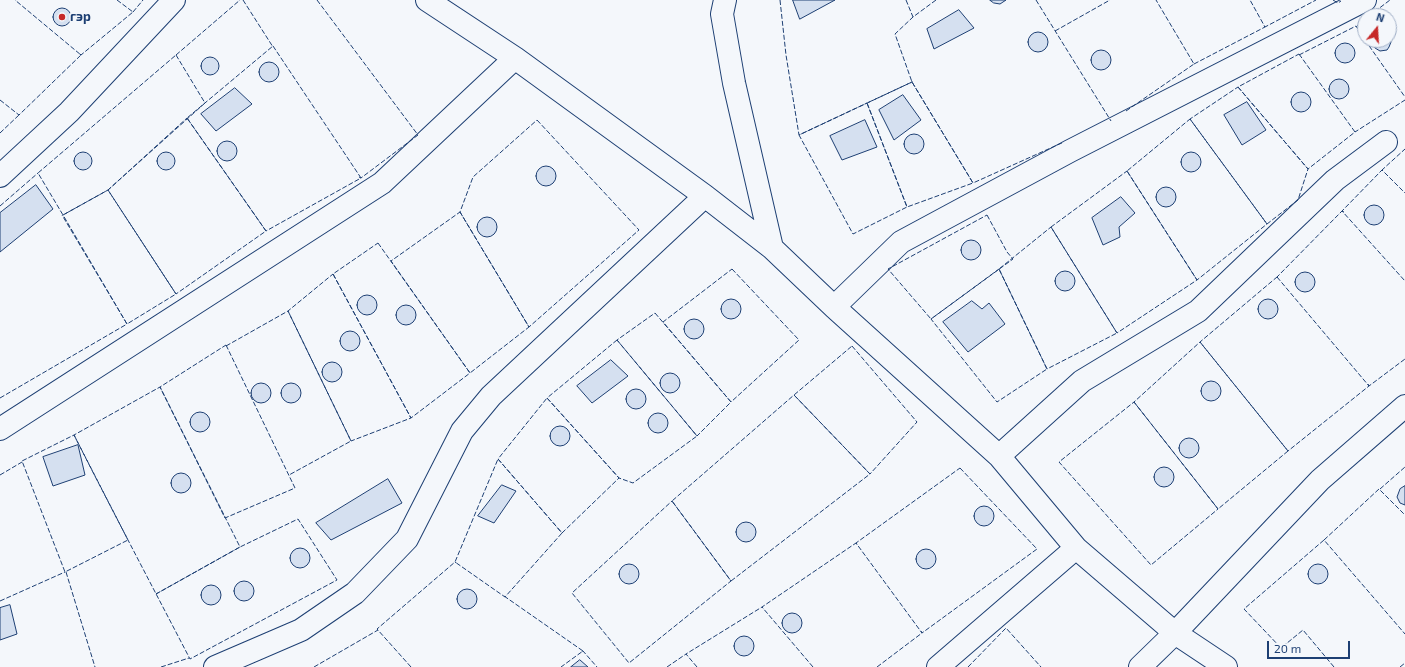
<!DOCTYPE html>
<html>
<head>
<meta charset="utf-8">
<style>
  body { margin:0 }
  #map { position:relative; width:1405px; height:667px; overflow:hidden; background:#f4f7fb; font-family:"Exo 2",sans-serif }
  canvas { display:block }
  .north { position:absolute; left:1357px; top:8px; width:40px; height:40px; box-sizing:border-box; background:#f4f7fb; border:1px solid #9eadc5; border-radius:50%; rotate:18deg; font-size:11px; font-weight:700; line-height:16px; text-align:center; color:#1d3f73 }
  .north::after { content:''; display:block; margin:auto; width:14px; height:18px; background:#c62828; clip-path:polygon(50% 0,100% 100%,50% 72%,0 100%) }
  .scale { position:absolute; left:1267px; top:641px; width:83px; height:18px; box-sizing:border-box; border:2px solid #1d3f73; border-top:0; padding-left:5px; font-size:12px; line-height:14px; white-space:nowrap; color:#1d3f73; -webkit-text-stroke:3px #f4f7fb; paint-order:stroke }
</style>
</head>
<body>
<div id="map">
<canvas width="1405" height="667"></canvas>
<div class="north">N</div>
<div class="scale">20 m</div>
</div>
<script>
const g = document.querySelector('canvas').getContext('2d');
g.lineJoin = 'round';
function paint(path, color) { g.fillStyle = color; g.fill(path, 'evenodd'); }
function trace(path, color, width, dash) { g.strokeStyle = color; g.lineWidth = width; g.lineCap = dash ? 'butt' : 'round'; g.setLineDash(dash || []); g.stroke(path); }
function write(font, color, halo, rows, align = 'center') {
  g.font = font + ' "Exo 2",sans-serif'; g.lineWidth = 3; g.setLineDash([]); g.textBaseline = 'middle'; g.strokeStyle = halo; g.fillStyle = color; for (const [text, x, y, turn = 0] of rows) {
    g.save(); g.translate(x, y); g.rotate((+turn || 0) * Math.PI / 180); g.textAlign = isNaN(turn) ? turn : align; if (halo) g.strokeText(text, 0, 0); g.fillText(text, 0, 0); g.restore();
  }
}
const building = new Path2D(`
  M793,0H835L800,19Z
  M990,0H1006L1000,4L994,3Z
  M53 17a9 9 0 1 1 18 0a9 9 0 1 1-18 0Z
  M959,10L974,28L934,49L927,29Z
  M1028 42a10 10 0 1 1 20 0a10 10 0 1 1-20 0Z
  M1389,35L1391,42L1389,47L1387,50L1380,51L1375,48L1372,40H1389Z
  M1335 53a10 10 0 1 1 20 0a10 10 0 1 1-20 0Z
  M1091 60a10 10 0 1 1 20 0a10 10 0 1 1-20 0Z
  M201 66a9 9 0 1 1 18 0a9 9 0 1 1-18 0Z
  M259 72a10 10 0 1 1 20 0a10 10 0 1 1-20 0Z
  M1329 89a10 10 0 1 1 20 0a10 10 0 1 1-20 0Z
  M235,88L252,104L216,131L201,114Z
  M1291 102a10 10 0 1 1 20 0a10 10 0 1 1-20 0Z
  M903,95L921,120L894,140L879,110Z
  M1247,102L1266,130L1242,145L1224,115Z
  M865,120L877,147L842,160L830,136Z
  M904 144a10 10 0 1 1 20 0a10 10 0 1 1-20 0Z
  M217 151a10 10 0 1 1 20 0a10 10 0 1 1-20 0Z
  M74 161a9 9 0 1 1 18 0a9 9 0 1 1-18 0Z
  M157 161a9 9 0 1 1 18 0a9 9 0 1 1-18 0Z
  M1181 162a10 10 0 1 1 20 0a10 10 0 1 1-20 0Z
  M536 176a10 10 0 1 1 20 0a10 10 0 1 1-20 0Z
  M36,185L53,209L0,252V213Z
  M1156 197a10 10 0 1 1 20 0a10 10 0 1 1-20 0Z
  M1121,197L1135,213L1119,227L1120,237L1103,245L1092,218Z
  M1364 215a10 10 0 1 1 20 0a10 10 0 1 1-20 0Z
  M477 227a10 10 0 1 1 20 0a10 10 0 1 1-20 0Z
  M961 250a10 10 0 1 1 20 0a10 10 0 1 1-20 0Z
  M1055 281a10 10 0 1 1 20 0a10 10 0 1 1-20 0Z
  M1295 282a10 10 0 1 1 20 0a10 10 0 1 1-20 0Z
  M357 305a10 10 0 1 1 20 0a10 10 0 1 1-20 0Z
  M1258 309a10 10 0 1 1 20 0a10 10 0 1 1-20 0Z
  M721 309a10 10 0 1 1 20 0a10 10 0 1 1-20 0Z
  M972,301L982,309L989,303L1005,324L968,352L943,322Z
  M396 315a10 10 0 1 1 20 0a10 10 0 1 1-20 0Z
  M684 329a10 10 0 1 1 20 0a10 10 0 1 1-20 0Z
  M340 341a10 10 0 1 1 20 0a10 10 0 1 1-20 0Z
  M611,360L628,376L592,403L577,386Z
  M322 372a10 10 0 1 1 20 0a10 10 0 1 1-20 0Z
  M660 383a10 10 0 1 1 20 0a10 10 0 1 1-20 0Z
  M1201 391a10 10 0 1 1 20 0a10 10 0 1 1-20 0Z
  M251 393a10 10 0 1 1 20 0a10 10 0 1 1-20 0Z
  M281 393a10 10 0 1 1 20 0a10 10 0 1 1-20 0Z
  M626 399a10 10 0 1 1 20 0a10 10 0 1 1-20 0Z
  M190 422a10 10 0 1 1 20 0a10 10 0 1 1-20 0Z
  M648 423a10 10 0 1 1 20 0a10 10 0 1 1-20 0Z
  M550 436a10 10 0 1 1 20 0a10 10 0 1 1-20 0Z
  M1179 448a10 10 0 1 1 20 0a10 10 0 1 1-20 0Z
  M78,445L85,475L53,486L43,457Z
  M1154 477a10 10 0 1 1 20 0a10 10 0 1 1-20 0Z
  M171 483a10 10 0 1 1 20 0a10 10 0 1 1-20 0Z
  M388,479L402,503L331,540L316,523Z
  M502,485L516,491L494,523L478,516Z
  M1405,486V505L1400,503L1397,497L1400,489Z
  M974 516a10 10 0 1 1 20 0a10 10 0 1 1-20 0Z
  M736 532a10 10 0 1 1 20 0a10 10 0 1 1-20 0Z
  M290 558a10 10 0 1 1 20 0a10 10 0 1 1-20 0Z
  M916 559a10 10 0 1 1 20 0a10 10 0 1 1-20 0Z
  M1308 574a10 10 0 1 1 20 0a10 10 0 1 1-20 0Z
  M619 574a10 10 0 1 1 20 0a10 10 0 1 1-20 0Z
  M234 591a10 10 0 1 1 20 0a10 10 0 1 1-20 0Z
  M201 595a10 10 0 1 1 20 0a10 10 0 1 1-20 0Z
  M457 599a10 10 0 1 1 20 0a10 10 0 1 1-20 0Z
  M10,605L17,634L0,640V608Z
  M782 623a10 10 0 1 1 20 0a10 10 0 1 1-20 0Z
  M734 646a10 10 0 1 1 20 0a10 10 0 1 1-20 0Z
  M580,660L588,667H571Z`);
paint(building, '#d5e0f0');
trace(building, '#1d3f73', 1);
const minor = new Path2D(`
  M427,0L515,58L705,196L772,248L834,307L999,456L1076,548L1175,633L1226,667
  M725,0L722,14L734,83L772,248
  M0,176L69,112L174,0
  M834,307L901,242L1070,151L1365,0
  M0,429L382,183L515,58
  M999,456L1082,381L1198,311L1335,180L1386,142
  M215,667L301,630L355,593L407,539L462,431L491,396L705,196
  M938,667L1076,548
  M1140,667L1175,633L1320,480L1405,406`);
trace(minor, '#1d3f73', 24);
trace(minor, '#f4f7fb', 22);
trace(new Path2D(`
  M243,0L273,47
  M317,0L418,135L361,178L359,177
  M780,0L786,55L799,135L912,82V81
  M906,0L913,17
  M936,0L913,17L895,34L912,82L973,183L1064,142
  M1036,0L1111,121
  M1333,0L1338,3L1341,1
  M133,12L143,0
  M1369,16L1390,0
  M1264,26L1265,27L1316,0
  M1356,27L1365,19
  M1055,31L1110,0
  M1365,40L1405,97
  M273,46L361,178L266,231L187,118Z
  M80,54L81,55L133,12L117,0
  M1299,54L1355,132L1308,169L1238,87Z
  M176,55L205,103L108,190L63,215L38,173Z
  M176,55L240,0
  M1299,55L1356,26L1365,40
  M1194,64L1265,27L1250,0
  M912,82L973,183L907,207L867,103Z
  M1238,87L1308,169L1298,200L1267,224L1190,119Z
  M0,100L19,115L81,55L15,0
  M867,103L907,207L853,234L799,135Z
  M1126,111L1194,64L1156,0
  M187,118L266,231L176,294L108,190Z
  M1190,119L1267,224L1197,280L1127,171Z
  M537,120L639,230L529,327L460,212L473,177Z
  M1355,131V132L1405,100
  M0,133L19,115
  M1383,170H1382L1405,149
  M1127,171L1197,280L1117,333L1051,227Z
  M108,190L176,294L127,324L63,215Z
  M0,206L38,173
  M460,212L529,327L470,373L391,261Z
  M1344,212L1342,211L1382,170L1405,193
  M987,215L1007,252L1013,259L931,319L888,269Z
  M1051,227L1117,333L1047,369L999,269Z
  M378,243L470,373L411,418L333,274Z
  M732,269L799,340L731,402L663,322Z
  M999,269L1047,369L997,402L931,319Z
  M333,274L411,418L351,441L288,311Z
  M1277,277L1369,386L1288,451L1200,342Z
  M1278,278L1277,277L1342,211L1405,281
  M655,313L731,402L697,436L617,340Z
  M617,340L697,436L633,483L619,478L547,398Z
  M1200,342L1288,451L1218,509L1134,402Z
  M226,345L295,488L225,518L160,387Z
  M226,346L288,311L351,441L289,475
  M852,346L917,422L870,474L794,395Z
  M1368,384L1369,386L1405,359
  M794,395L870,474L731,581L672,501Z
  M0,398L127,324L62,215
  M547,398L619,478L562,533L498,459Z
  M1134,402L1218,509L1151,565L1059,462Z
  M74,435L128,540L65,572L22,461Z
  M498,459L562,533L505,597L455,562Z
  M960,468L1037,549L922,633L856,543Z
  M0,475L22,462
  M1380,489L1405,467
  M672,501L731,581L629,663L572,593Z
  M1324,540L1379,489L1405,515
  M66,572L95,667
  M156,594L240,547L160,387L74,435C112,510 151,584 190,659L337,580L298,519L240,547L156,594
  M504,596L583,651L561,667
  M0,601L65,572
  M582,651H583L597,667
  M161,667L189,658
  M314,667L378,630
  M411,667L377,629L455,562L456,563
  M667,667L686,654
  M697,667L686,654L762,607L763,608
  M813,667L762,607L856,543L857,545
  M877,667L922,633L921,631
  M968,667L1006,628L1041,667
  M1334,667L1303,630L1281,648L1244,609L1324,540L1405,634
  M1400,667L1405,663`), '#1d3f73', 1, [5, 2]);
for (const [x, y, r, color] of [
  [62,17,4,"#c62828"]
]) { const dot = new Path2D(); dot.arc(x, y, r, 0, 2 * Math.PI); g.fillStyle = color; g.fill(dot); trace(dot, '#f4f7fb', 1.5); }
write('bold 13px', '#1d3f73', '#f4f7fb', [
  ["гэр",70,17]
], 'left');
</script>
</body>
</html>
